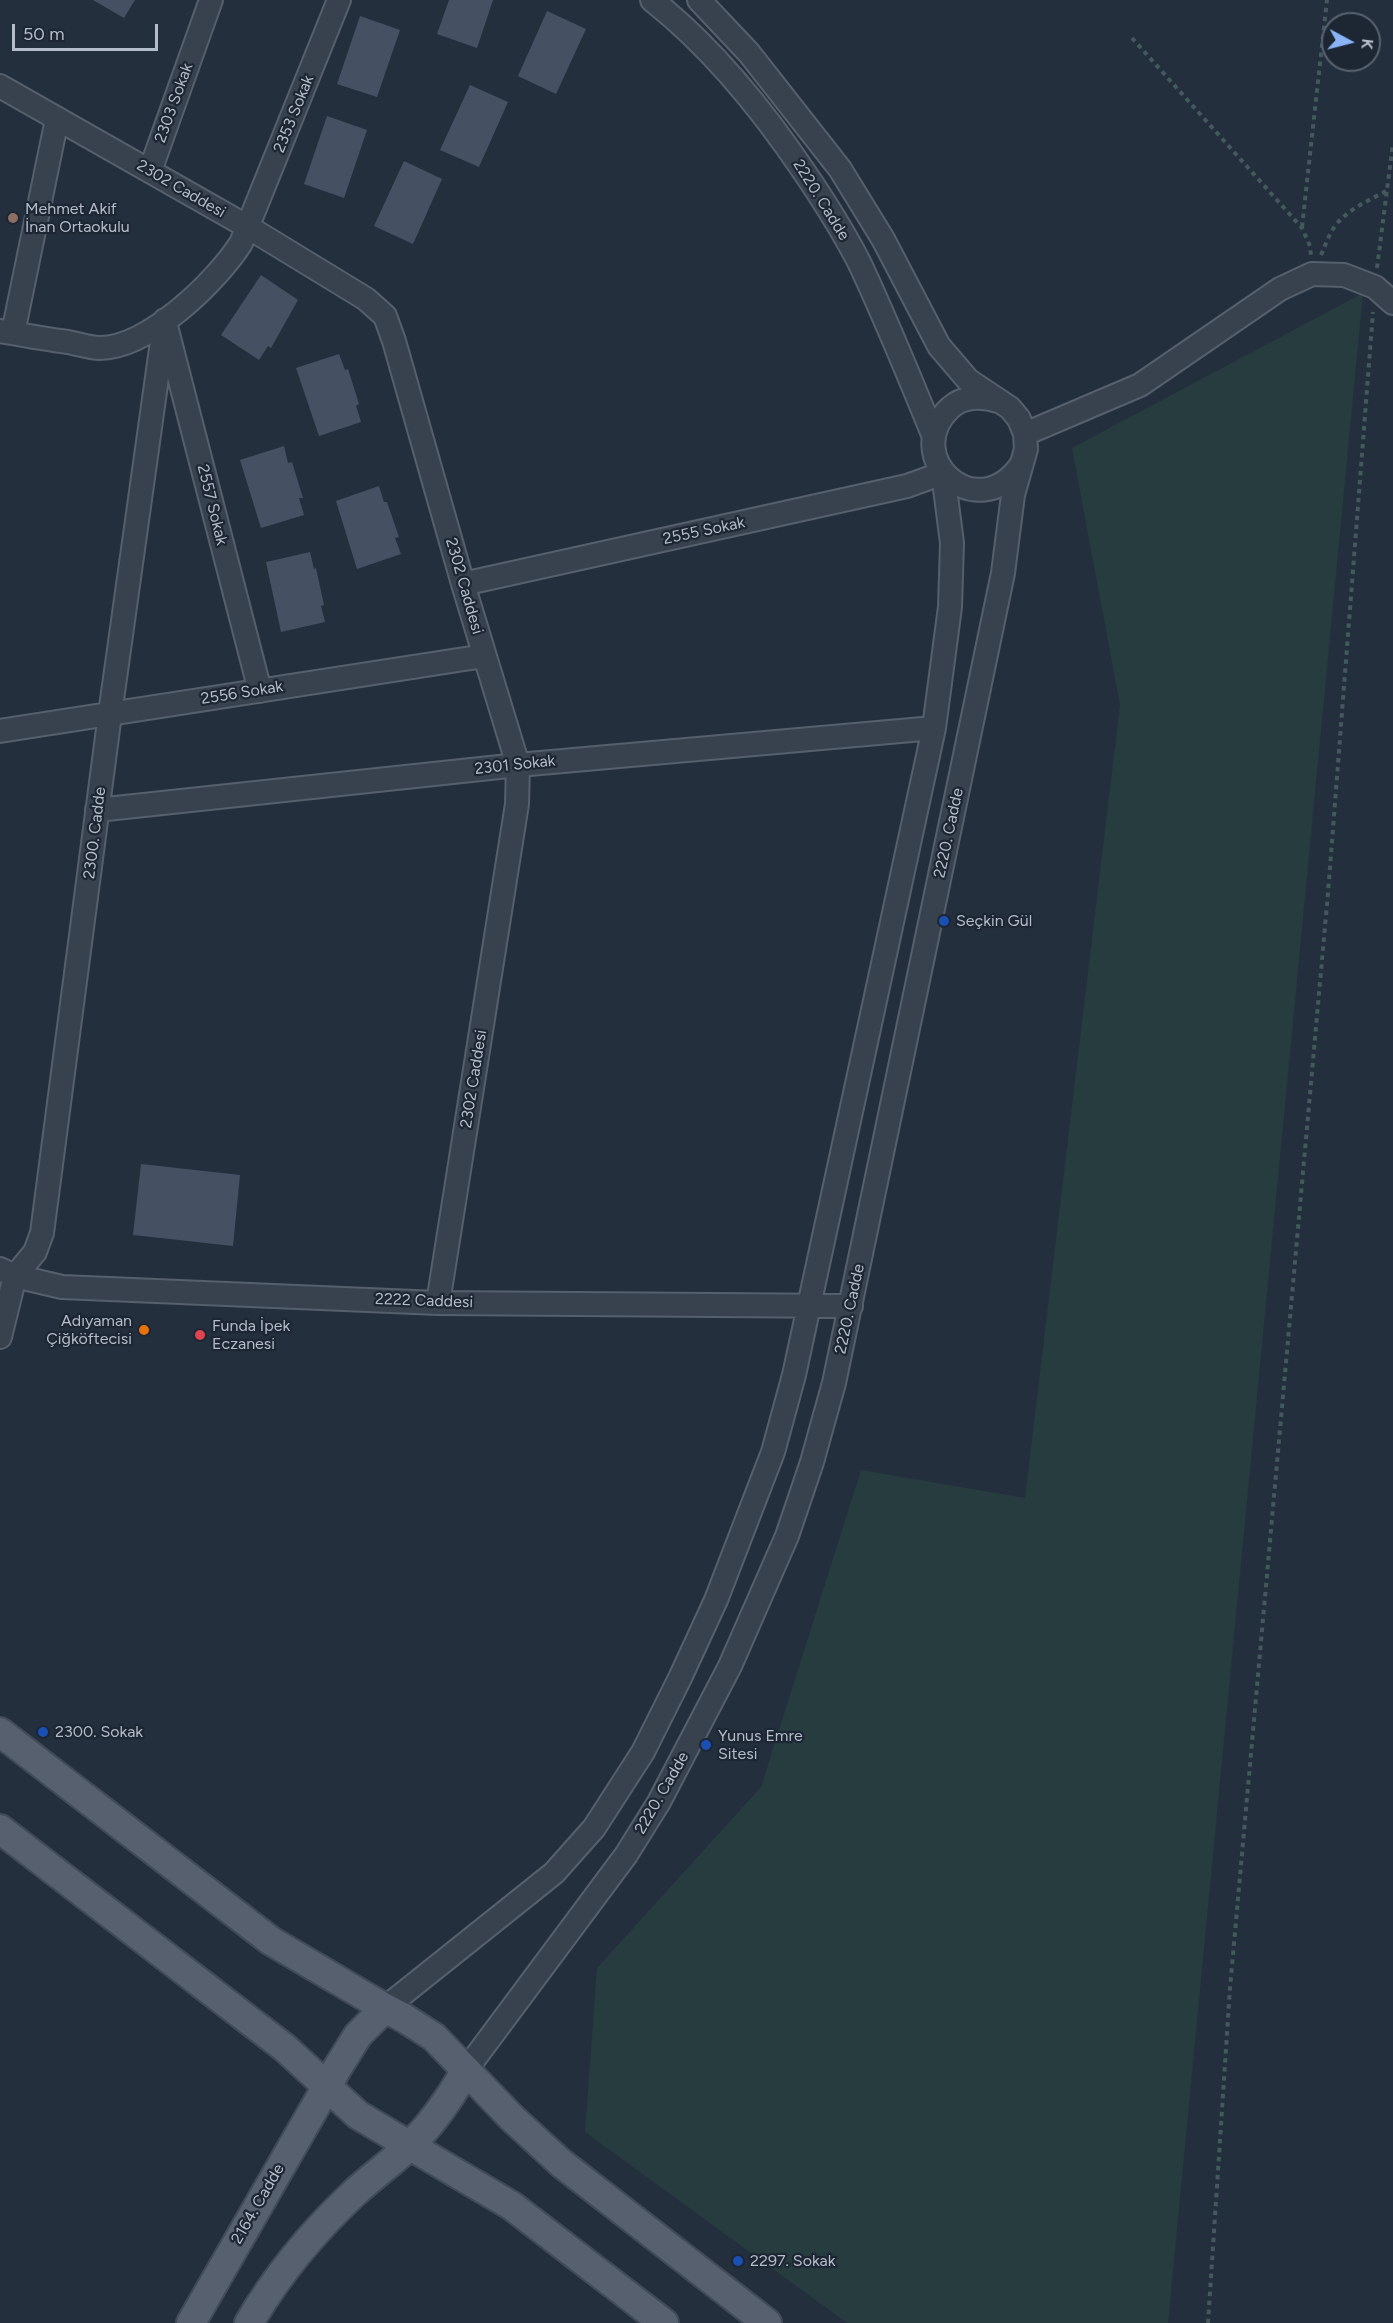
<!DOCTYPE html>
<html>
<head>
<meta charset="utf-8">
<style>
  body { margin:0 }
  #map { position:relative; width:1393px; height:2323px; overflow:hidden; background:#242f3e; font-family:Figtree,sans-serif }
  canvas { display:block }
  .north { position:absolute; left:1321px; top:12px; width:60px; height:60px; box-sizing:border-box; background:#1d2633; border:2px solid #59626f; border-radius:50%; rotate:97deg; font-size:16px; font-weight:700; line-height:24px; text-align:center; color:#b4bcc9 }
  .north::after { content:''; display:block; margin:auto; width:21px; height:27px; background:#8ab4f8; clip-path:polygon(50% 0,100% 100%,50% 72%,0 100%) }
  .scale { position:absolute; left:12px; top:24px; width:146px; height:27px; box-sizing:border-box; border:3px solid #b4bcc9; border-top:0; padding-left:8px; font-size:18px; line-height:21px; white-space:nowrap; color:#b4bcc9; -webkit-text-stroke:4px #1d2633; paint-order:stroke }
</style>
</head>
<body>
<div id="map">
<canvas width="1393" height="2323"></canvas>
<div class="north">K</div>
<div class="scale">50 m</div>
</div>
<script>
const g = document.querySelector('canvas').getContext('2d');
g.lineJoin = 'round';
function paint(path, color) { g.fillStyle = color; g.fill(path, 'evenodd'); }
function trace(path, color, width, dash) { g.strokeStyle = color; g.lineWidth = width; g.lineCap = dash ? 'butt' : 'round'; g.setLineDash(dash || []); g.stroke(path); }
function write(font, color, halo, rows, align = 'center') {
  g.font = font + ' Figtree,sans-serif'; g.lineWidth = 4.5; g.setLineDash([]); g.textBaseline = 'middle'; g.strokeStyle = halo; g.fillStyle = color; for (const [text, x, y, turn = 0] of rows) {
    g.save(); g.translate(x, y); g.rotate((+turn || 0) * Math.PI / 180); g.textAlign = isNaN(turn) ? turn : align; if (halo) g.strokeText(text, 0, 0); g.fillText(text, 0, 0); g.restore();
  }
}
paint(new Path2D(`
  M1363,293L1168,2323H847L585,2132L597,1968L761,1787L861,1470L1025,1498L1120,705L1072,448Z`), '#263c3f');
paint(new Path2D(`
  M93,0H135L124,18Z
  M449,0H493L477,48L437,34Z
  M547,11L586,29L556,94L518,76Z
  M360,16L400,30L377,97L337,84Z
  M470,85L508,102L479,167L440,150Z
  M327,116L367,130L344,198L304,184Z
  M404,161L442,179L413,244L374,226Z
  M261,275L298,300L271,348L268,346L259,360L221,335Z
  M339,354L345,370L348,369L359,404L356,406L361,422L319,436L296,368Z
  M284,446L288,463L292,462L303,498H299L304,515L261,528L240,460Z
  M379,486L384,502H387L399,537L395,538L401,554L357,569L336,501Z
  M310,552L314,569L316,568L324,605L321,606L325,622L281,632L266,562Z
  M141,1164L240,1175L233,1246L133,1235Z`), '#455162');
const minor = new Path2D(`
  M652,0C713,48 762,109 805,173C824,201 843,231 859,262C886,319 910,378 934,437
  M0,86L248,227L366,299L385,316L394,341L463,584L518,765L517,804L438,1303
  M150,171L211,0
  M167,330L260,691
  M0,331C23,335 46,339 68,342C78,344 90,348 100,348C148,348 217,281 241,243L339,0
  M13,333L57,119
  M998,401C982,396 963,396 950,408C899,457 977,528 1021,465
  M1025,434L1140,385L1280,289L1312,274L1344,275L1375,287L1393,303
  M463,584L907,486L943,473
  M0,731L484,656
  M97,810L518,765L934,728
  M0,1269L15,1276L62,1287L438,1303L851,1306
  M0,1337L15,1276L35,1252L42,1233L110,714L165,320
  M385,2008L554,1873L594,1828L643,1752L680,1678L716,1600L773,1452L794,1375L934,728L950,607L952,543L943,473
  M466,2070L626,1855L659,1802L730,1666L787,1536L812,1462L834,1383L1003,573L1013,495L1026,449L1025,434L1019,419L1010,408L968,380L939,346L883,239L840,169L749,53L699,0`);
const major = new Path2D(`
  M0,1732L271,1941L385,2008L404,2018L434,2037L512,2118L561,2163L767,2323
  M0,1829L285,2048L358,2115L512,2206L664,2323
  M191,2323L338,2067L358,2035L385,2008
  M249,2323C277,2275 312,2233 352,2195C370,2178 390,2164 408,2147C432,2125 450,2098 466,2070`);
trace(minor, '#565f6c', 26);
trace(major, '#414a57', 32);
trace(new Path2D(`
  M1132,38L1302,228L1310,246L1311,256
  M1302,227L1327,0
  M1321,255C1325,246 1328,237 1333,229C1344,211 1368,201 1386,191
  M1377,268L1393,143
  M1208,2323L1230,1988L1328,893L1373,312`), '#44595c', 4, [4.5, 4.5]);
trace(minor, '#38414e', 22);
trace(major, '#56606e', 28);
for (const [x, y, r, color] of [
  [13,218,6,"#8d6e63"],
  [944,921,6,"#1a4fb4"],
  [144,1330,6,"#e8710a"],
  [200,1335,6,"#e0444e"],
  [43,1732,6,"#1a4fb4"],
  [706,1745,6,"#1a4fb4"],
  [738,2261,6,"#1a4fb4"]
]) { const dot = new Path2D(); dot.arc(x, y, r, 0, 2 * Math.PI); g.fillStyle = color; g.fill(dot); trace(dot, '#1d2633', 2); }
write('16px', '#b4bcc9', '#1d2633', [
  ["2303 Sokak",174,103,-70],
  ["2353 Sokak",294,114,-68],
  ["2302 Caddesi",181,189,30],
  ["2220. Cadde",821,200,58],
  ["2557 Sokak",212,505,76],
  ["2555 Sokak",704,531,-12],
  ["2302 Caddesi",464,586,74],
  ["2556 Sokak",242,693,-9],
  ["2301 Sokak",515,765,-6],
  ["2300. Cadde",95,833,-83],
  ["2220. Cadde",949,833,-78],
  ["2302 Caddesi",474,1079,-81],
  ["2222 Caddesi",424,1301,2],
  ["2220. Cadde",850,1309,-78],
  ["2220. Cadde",662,1793,-60],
  ["2164. Cadde",258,2204,-60]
]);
write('16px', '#b4bcc9', '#1d2633', [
  ["Mehmet Akif",25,209],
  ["İnan Ortaokulu",25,227],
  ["Seçkin Gül",956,921],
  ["Adıyaman",132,1321,"right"],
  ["Çiğköftecisi",132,1339,"right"],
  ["Funda İpek",212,1326],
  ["Eczanesi",212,1344],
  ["2300. Sokak",55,1732],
  ["Yunus Emre",718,1736],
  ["Sitesi",718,1754],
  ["2297. Sokak",750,2261]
], 'left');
</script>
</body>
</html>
